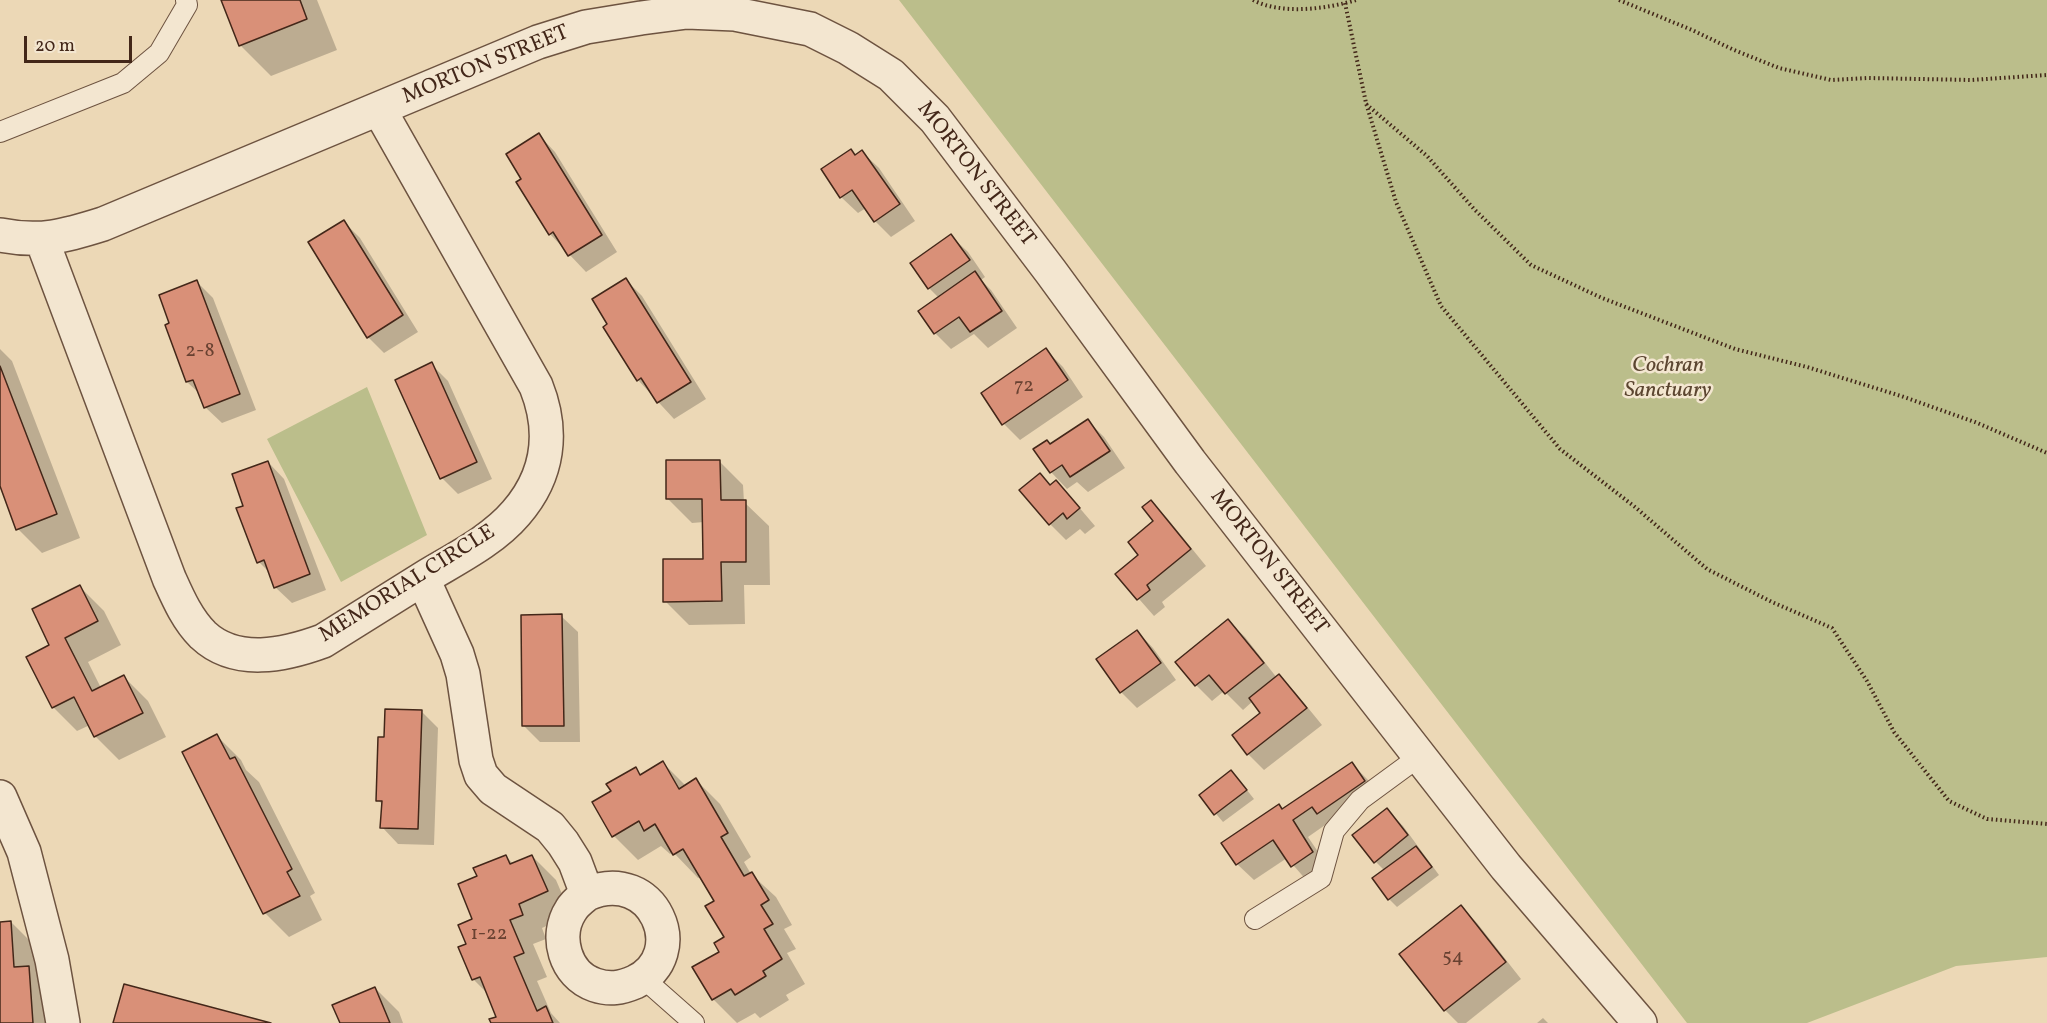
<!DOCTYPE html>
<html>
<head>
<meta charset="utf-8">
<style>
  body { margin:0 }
  #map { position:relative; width:2047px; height:1023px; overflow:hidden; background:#ecd8b6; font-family:Vollkorn,serif }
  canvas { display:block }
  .scale { position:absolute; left:24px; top:36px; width:108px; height:27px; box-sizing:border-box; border:3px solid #432719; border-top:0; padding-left:8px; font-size:18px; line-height:21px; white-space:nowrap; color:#432719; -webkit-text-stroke:4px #f3e6d0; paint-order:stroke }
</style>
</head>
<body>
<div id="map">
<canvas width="2047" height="1023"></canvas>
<div class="scale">20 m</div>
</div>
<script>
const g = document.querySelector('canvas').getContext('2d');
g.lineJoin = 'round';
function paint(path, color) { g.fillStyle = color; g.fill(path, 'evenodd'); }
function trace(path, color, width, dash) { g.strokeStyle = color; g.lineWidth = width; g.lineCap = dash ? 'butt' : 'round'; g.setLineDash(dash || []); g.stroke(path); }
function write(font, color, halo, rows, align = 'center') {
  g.font = font + ' Vollkorn,serif'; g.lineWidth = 5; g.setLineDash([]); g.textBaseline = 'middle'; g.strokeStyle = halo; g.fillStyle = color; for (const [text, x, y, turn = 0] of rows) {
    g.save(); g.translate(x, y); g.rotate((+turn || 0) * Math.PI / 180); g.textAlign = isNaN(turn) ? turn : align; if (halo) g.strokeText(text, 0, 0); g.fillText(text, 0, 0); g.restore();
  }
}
paint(new Path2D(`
  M899,0H2047V957L1956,966L1807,1023H1687Z
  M367,387L427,535L341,582L267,439Z`), '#bbbe8b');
paint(new Path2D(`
  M222,0H317L337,50L271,76L240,45Z
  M539,135L555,152L617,252L586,272L550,234L518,183L523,179Z
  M862,152L879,168L915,221L891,237L875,221L866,208L858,213L841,197L856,156Z
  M344,222L360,238L418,332L384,353L368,337Z
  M951,236L968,252L985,277L981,280L991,290L1017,328L988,348L974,334L951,349L935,333L939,298L929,288L912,263Z
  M626,280L642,296L706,399L674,419L638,380L610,324Z
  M197,282L213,298L256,410L222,423L205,407L201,395L187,382L166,325L171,323Z
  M0,349L12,361L80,538L42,553L18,529L0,482Z
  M1046,350L1063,367L1083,397L1020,440L1004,424Z
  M431,364L448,381L492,479L458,494L442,478Z
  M1088,421L1104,437L1125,468L1088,492L1077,482L1067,489L1051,472V445Z
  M719,461L743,485L744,502L769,526L770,585H744L745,624L689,625L665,601L705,560L704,522L692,523L668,499Z
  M268,462L284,479L326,590L292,603L275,587L270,573L259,562L245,507Z
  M1051,486L1072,499L1095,526L1085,534L1080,529L1066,540L1050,524Z
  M1151,502L1167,518L1206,566L1162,602L1165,607L1154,616L1117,574L1140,555L1155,521Z
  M80,587L104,611L121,645L88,662L101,688L124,677L148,701L166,737L119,760L95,736L90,725L77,731L53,707L51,646Z
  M561,616L578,632L580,742H540L524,726Z
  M1228,621L1245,637L1277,678L1279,676L1295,692L1322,725L1264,770L1248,754L1262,713L1253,701L1243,710L1224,691L1212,701L1196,685Z
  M1137,631L1153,648L1176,680L1137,708L1121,692Z
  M421,711L438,728L434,845L398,844L382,827L383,805L378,800Z
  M217,736L241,760L246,770L259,782L315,893L310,896L322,920L289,937L265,913Z
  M663,763L686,786L696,780L720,804L751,857L744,862L751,874L776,897L792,925L784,929L796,949L787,953L805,984L786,995L789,1000L760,1018L755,1013L737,1023L713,999L694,968L721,952L726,938L716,902L701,877L698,878L673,852L670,854L661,846L638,860L614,836L594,803L613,792L635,769L642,776Z
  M1352,764L1368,780L1380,798L1334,829L1328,823L1308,837L1329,868L1308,882L1287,858L1254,880L1237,864L1279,806L1283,810Z
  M1239,780L1254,799L1223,822L1201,796Z
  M1387,810L1403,826L1439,875L1397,907L1389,899L1385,871L1376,862Z
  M506,856L513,864L532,856L556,880L571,915L542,928L546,939L533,944L547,977L537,981L551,1013L560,1023H493L498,1017L488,994L473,979L468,945L474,920L478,877Z
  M1461,907L1477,923L1521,979L1466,1023H1458L1445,1010L1401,954Z
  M11,922L35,946L37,976L53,992L55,1023H0V923Z
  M375,988L399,1012L403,1023H341Z
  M1543,1018L1548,1023H1537Z`), '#0003');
const building = new Path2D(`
  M221,0H300L307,19L239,46Z
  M539,133L602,235L568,256L553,232L549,235L516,182L521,179L506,154Z
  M851,149L855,155L862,150L900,204L874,222L852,190L840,198L821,169Z
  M344,220L403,315L367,338L308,242Z
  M951,234L970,260L928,289L910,263Z
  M975,271L1002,311L970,332L959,317L934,334L918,311Z
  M626,278L691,382L657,403L641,378L637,381L603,327L607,324L592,299Z
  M197,280L240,394L204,408L193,380L186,382L165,325L169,323L159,295Z
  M1046,348L1068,380L1002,425L981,393Z
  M432,362L477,462L440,479L395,380Z
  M0,366L57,514L16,530L0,486Z
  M1088,419L1110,451L1070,477L1062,465L1050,473L1033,449L1047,440L1050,444Z
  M666,460H720L721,500H746V562H721L722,601L663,602V559H703L702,499H666Z
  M268,461L310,574L274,588L264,560L257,563L236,508L243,506L232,474Z
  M1040,473L1050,485L1056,480L1080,508L1067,519L1063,513L1049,525L1019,490Z
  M1151,500L1191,549L1147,585L1150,590L1137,600L1115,574L1138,555L1128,542L1153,521L1142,507Z
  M80,585L98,621L65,638L92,691L124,675L143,713L94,737L74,697L52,708L26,657L49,645L32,609Z
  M562,614L564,726H522L521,615Z
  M1228,619L1264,663L1225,694L1209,675L1195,686L1175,662Z
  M1137,630L1161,663L1120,693L1096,659Z
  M1279,674L1307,708L1247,755L1232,735L1260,713L1249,698Z
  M385,709L422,710L418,829L380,828L382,801H376L378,737H384Z
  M217,734L230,759L235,757L292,869L287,872L300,896L263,914L182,752Z
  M663,761L679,789L696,778L728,833L721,837L744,876L752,872L769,900L761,905L773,924L764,929L782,959L763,971L766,976L735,995L731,989L712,1000L692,967L719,952L714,943L724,937L705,906L714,901L683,849L673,855L655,824L644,831L639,821L612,837L592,802L611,791L606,784L636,767L640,775Z
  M1352,762L1365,781L1317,814L1312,807L1293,820L1313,852L1291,867L1273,840L1236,865L1221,843L1279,804L1282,809Z
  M1231,770L1247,790L1214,815L1199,795Z
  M1387,808L1408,835L1374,863L1352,835Z
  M1416,846L1432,867L1388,900L1372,878Z
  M506,855L510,864L532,855L548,891L519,904L523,915L510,920L524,953L514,957L537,1011L546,1006L553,1023H491L489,1019L496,1017L480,977L472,980L458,947L466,944L458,925L472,919L458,884L477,876L473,868Z
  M1461,905L1506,962L1444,1011L1399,954Z
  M11,921L14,967L29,966L33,1023H0V922Z
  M124,984L271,1023H113Z
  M375,987L390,1023H340L332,1005Z`);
paint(building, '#d99078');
trace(building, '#432719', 1.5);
const service = new Path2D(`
  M0,132L123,83L159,53L187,5L186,0
  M1255,919L1321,878L1334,831L1360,800L1420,756
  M643,978L694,1023`);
const minor = new Path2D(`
  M0,235C40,243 65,236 103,224L538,42L586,27L641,18L687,12L735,14L810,29L848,48L891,75L935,119L1051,272L1190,462L1506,867L1640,1023
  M42,240L169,578C178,598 187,619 203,635C236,666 285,655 323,641C358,619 392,598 427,576C457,558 493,540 516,513C549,475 554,431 536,386L379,109
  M423,579L457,654L463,674L476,760L481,775L493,789L550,827L563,843L575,862L587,894C581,899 575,903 571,910C554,936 565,975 595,985C610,990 621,988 635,982C692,955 654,865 587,894
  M0,797L24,852L52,960L63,1023`);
trace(service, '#6d5340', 22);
trace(minor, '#6d5340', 36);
trace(new Path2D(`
  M1253,0C1281,15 1327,9 1356,0
  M1619,0L1692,30L1734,50L1779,68L1831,80L1868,78L1971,80L2047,75
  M1345,3L1366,103L1396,202L1441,306L1560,449L1635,507L1707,569L1772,602L1832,628L1867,681L1894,732L1949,801L1987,819L2047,824
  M1366,104L1427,156L1474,209L1531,265L1602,298L1735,349L1807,367L1901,396L1975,422L2047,453`), '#432719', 4, [1.5, 3]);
trace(service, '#f3e6d0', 20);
trace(minor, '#f3e6d0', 33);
write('20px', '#684131', null, [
  ["2-8",200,352],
  ["72",1024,387],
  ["1-22",489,935],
  ["54",1453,958]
]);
write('22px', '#432719', '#f3e6d0', [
  ["MORTON STREET",486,66,-22],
  ["MORTON STREET",975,175,52],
  ["MORTON STREET",1268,563,52],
  ["MEMORIAL CIRCLE",408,585,-32]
]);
write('italic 22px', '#5b4530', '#f3e6d0', [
  ["Cochran",1668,367],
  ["Sanctuary",1668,392]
]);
</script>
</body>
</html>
